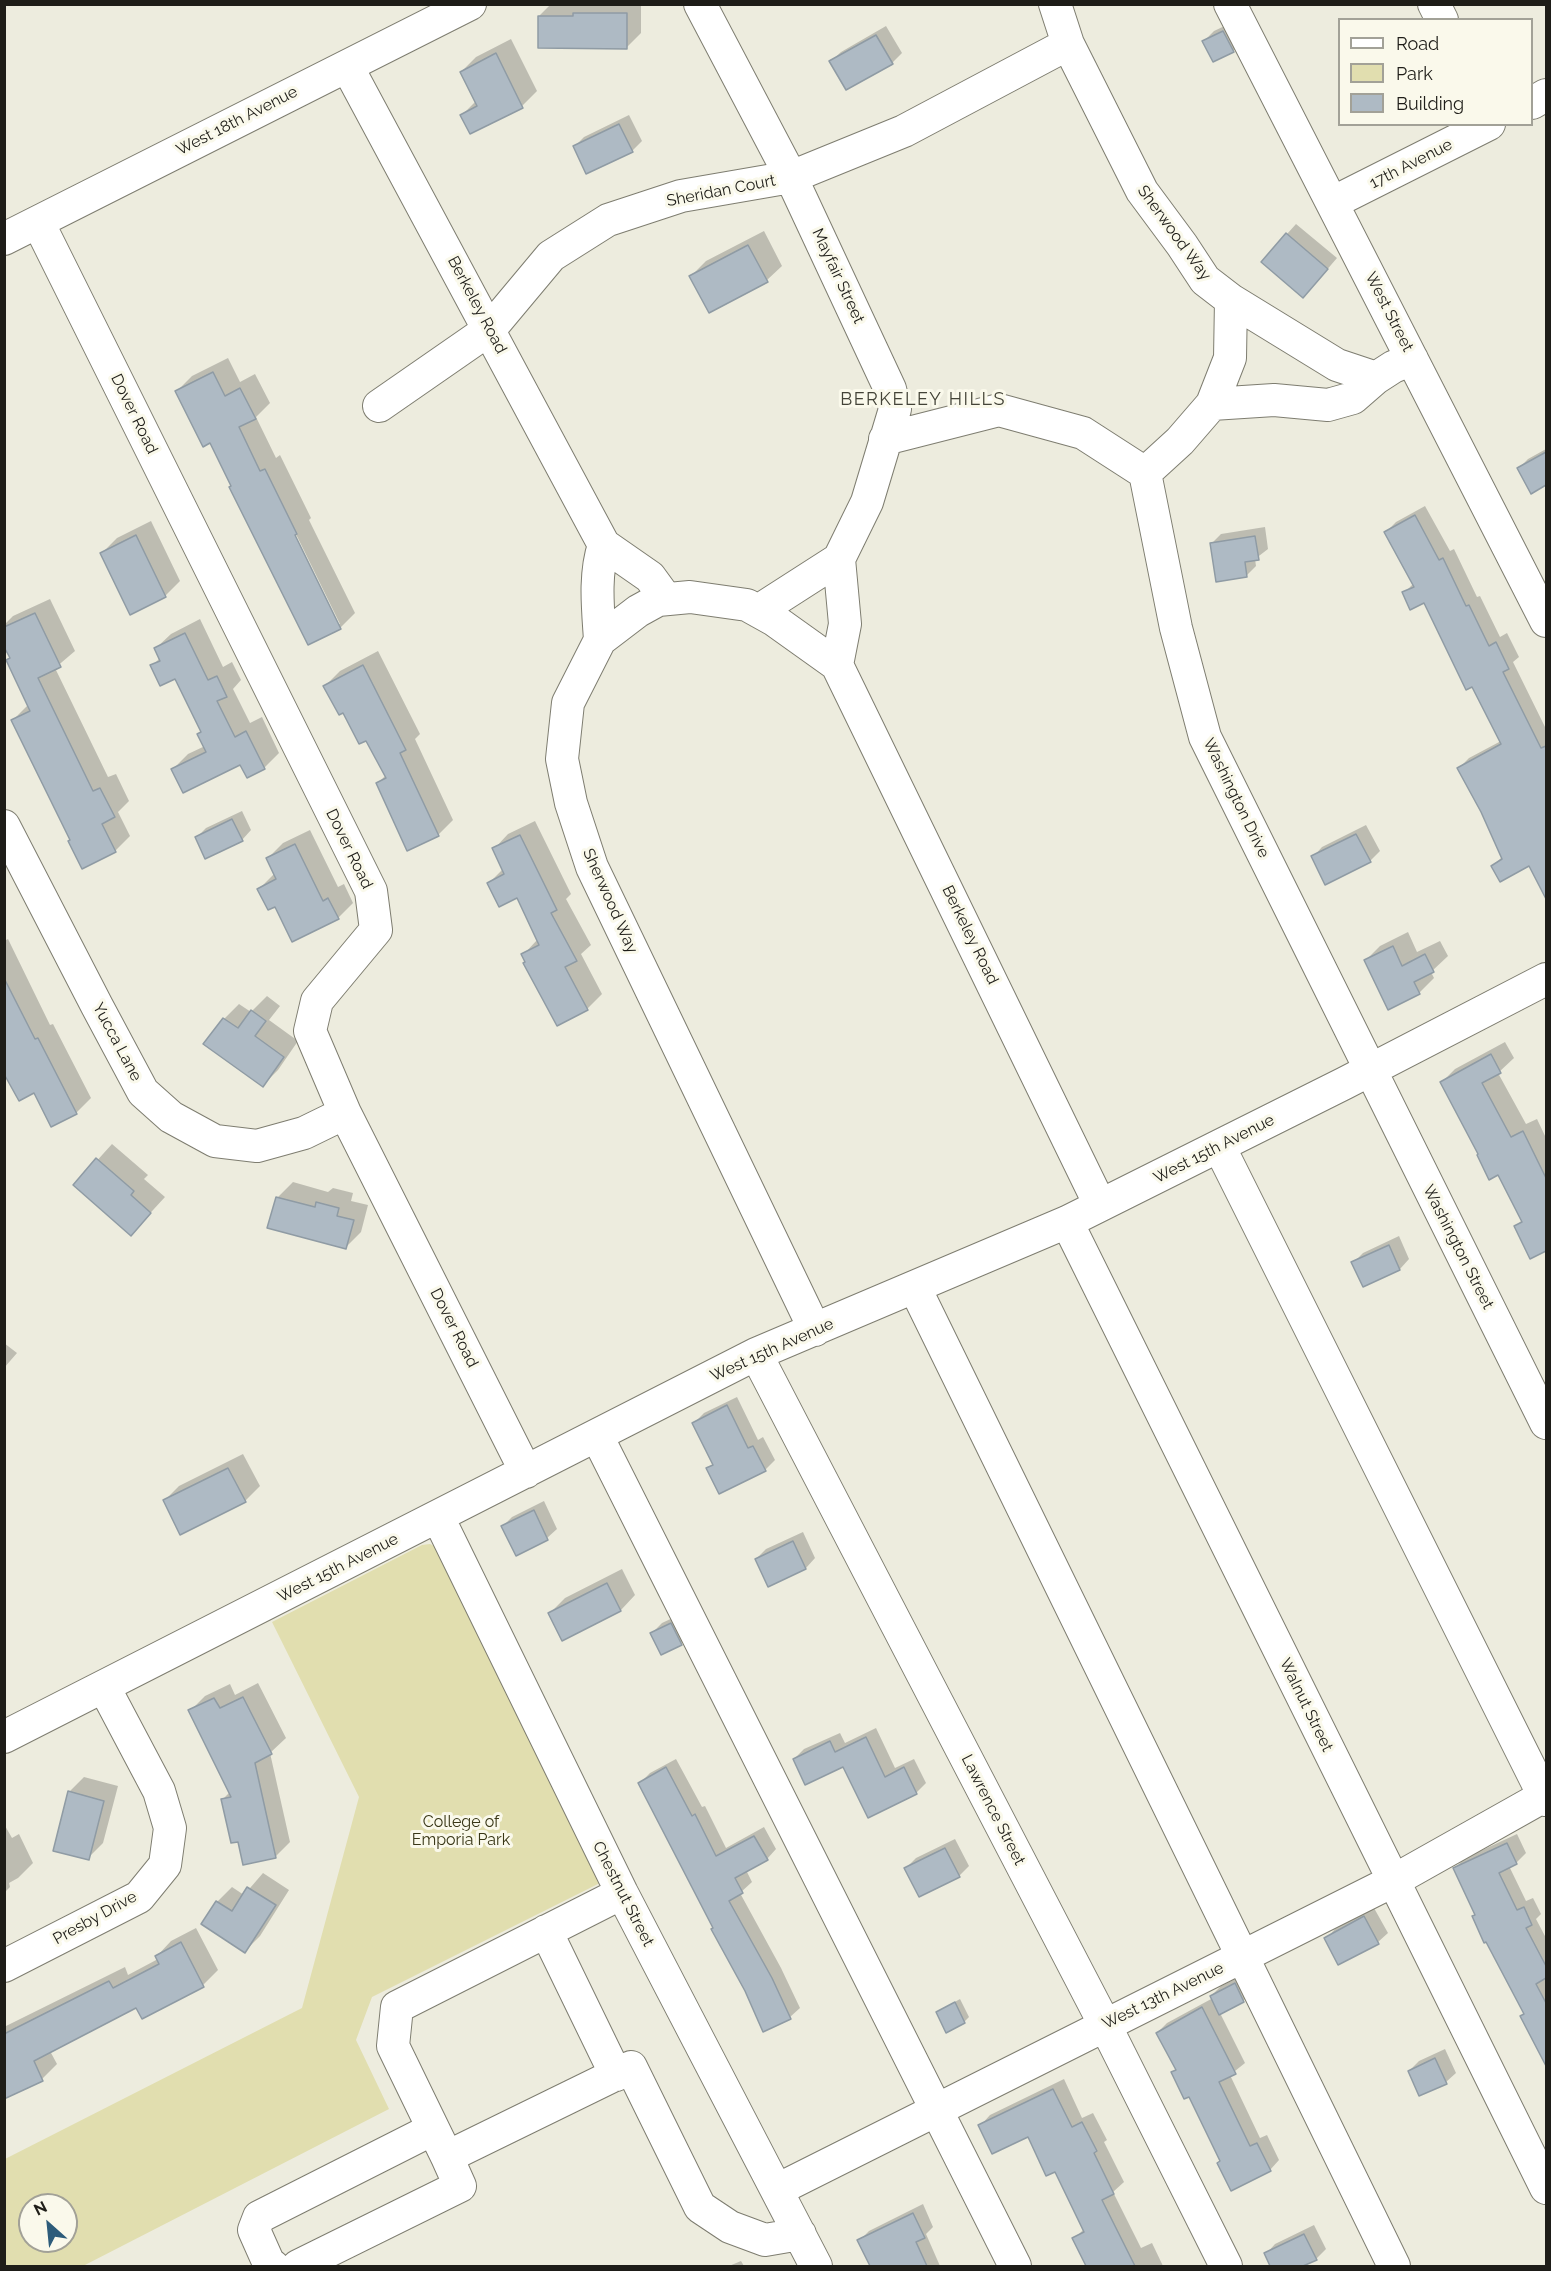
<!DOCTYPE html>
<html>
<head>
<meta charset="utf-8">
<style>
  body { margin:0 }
  #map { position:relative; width:1551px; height:2271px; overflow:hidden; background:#edecde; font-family:Raleway,sans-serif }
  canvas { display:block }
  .frame { position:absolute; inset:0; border:6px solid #1e1d18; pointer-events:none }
  .legend { position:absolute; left:1338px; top:18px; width:195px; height:108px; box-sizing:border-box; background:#faf9eb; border:2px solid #a2a197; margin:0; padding:8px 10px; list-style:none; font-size:18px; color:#1e1d18 }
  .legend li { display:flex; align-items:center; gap:12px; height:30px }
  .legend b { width:30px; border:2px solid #a2a197 }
  .north { position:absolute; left:18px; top:2193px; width:60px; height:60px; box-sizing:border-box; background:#faf9eb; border:2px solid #a2a197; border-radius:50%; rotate:333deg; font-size:16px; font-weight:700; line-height:24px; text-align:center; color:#1e1d18 }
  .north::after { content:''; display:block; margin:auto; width:21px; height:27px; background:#2d5c7a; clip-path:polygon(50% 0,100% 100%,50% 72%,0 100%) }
</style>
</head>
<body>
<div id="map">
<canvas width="1551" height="2271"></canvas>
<div class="frame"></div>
<ul class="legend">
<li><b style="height:8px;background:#fff"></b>Road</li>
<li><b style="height:16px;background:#e1deaf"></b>Park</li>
<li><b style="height:16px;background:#aebac4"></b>Building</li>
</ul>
<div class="north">N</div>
</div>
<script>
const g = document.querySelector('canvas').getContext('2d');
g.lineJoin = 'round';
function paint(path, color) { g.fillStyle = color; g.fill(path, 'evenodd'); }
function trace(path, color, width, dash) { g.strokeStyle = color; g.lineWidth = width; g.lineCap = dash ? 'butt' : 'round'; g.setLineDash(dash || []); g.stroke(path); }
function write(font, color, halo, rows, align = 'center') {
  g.font = font + ' Raleway,sans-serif'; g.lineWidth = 6; g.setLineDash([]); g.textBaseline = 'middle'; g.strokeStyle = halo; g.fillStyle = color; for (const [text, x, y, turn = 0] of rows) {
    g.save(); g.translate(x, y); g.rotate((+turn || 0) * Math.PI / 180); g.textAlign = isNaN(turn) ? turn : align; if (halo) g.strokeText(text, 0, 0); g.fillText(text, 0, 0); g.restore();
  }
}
paint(new Path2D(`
  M430,1544L438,1548L606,1880L372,1997L356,2040L389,2109L83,2266H5V2159L302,2008L359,1797L272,1622L422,1545ZM30,2205H66V2241H30Z`), '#e1deaf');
paint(new Path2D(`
  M551,4H641V33L626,48L539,16Z
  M1233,22L1243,41L1233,51L1214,60L1204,41L1214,31Z
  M886,26L902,53L892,63L831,61L841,52Z
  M511,39L537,91L522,106L462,115L476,101L461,72L476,57Z
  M629,115L642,141L632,151L575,146L584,137Z
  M1296,224L1337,258L1313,286L1287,234Z
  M764,231L782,266L767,280L691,276L706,261Z
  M228,358L240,382L255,374L270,403L256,417L276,458L280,455L311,518L309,520L355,613L340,628L309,643L231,487L233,486L211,441L204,445L177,391L192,376ZM293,528L340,624H336L290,529Z
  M1546,449V483L1531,491L1519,468L1528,459Z
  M1425,506L1450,551L1454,549L1477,597L1480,596L1500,637L1507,633L1519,657L1513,662L1546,729L1545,893L1530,864L1493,866L1503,856L1483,811L1459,768L1469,758L1501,741L1473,685L1425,601L1404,593L1414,583L1386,532L1396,522Z
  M151,521L180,581L165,596L102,553L117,538Z
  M1265,527L1268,549L1255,559L1256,566L1247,575L1211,544L1221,534Z
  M50,599L75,651L55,668L108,777L116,774L129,801L118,812L130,836L115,851L72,839L13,720L29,704L4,644V625L13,616Z
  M200,619L223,667L232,662L241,680L233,689L250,723L262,717L279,753L264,768L241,763L173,769L188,754L205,746L202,731L176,677L152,666L160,658L156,648L171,634Z
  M378,651L420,734L415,739L453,820L438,835L377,784L386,775L367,739L325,686L340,671Z
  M242,811L251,830L242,840L197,837L206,828Z
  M535,821L571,894L566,899L591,945L581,954L602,994L587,1009L558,1024L523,955L538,939L517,896L489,883L503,869L494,849L508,834Z
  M1366,825L1380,851L1370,861L1313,857L1322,847Z
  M310,830L338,887L344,884L353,903L338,918L275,905L259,889L274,874L268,858L283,843Z
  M1408,932L1417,952L1440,941L1448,956L1431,972L1434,978L1419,993L1365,961L1380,946Z
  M8,939L50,1025L53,1024L91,1098L76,1113L4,1070V941Z
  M267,996L280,1006L269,1020L298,1041L278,1070L263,1085L206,1043L224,1019L239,1004L251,1012Z
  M1505,1042L1514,1058L1498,1073L1526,1124L1537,1119L1546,1138V1249L1530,1257L1516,1226L1523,1219L1499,1173L1480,1154L1441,1083L1455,1069Z
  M112,1144L148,1175L144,1179L165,1197L131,1234L75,1185Z
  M293,1182L328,1192L333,1188L353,1193L351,1201L368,1205L361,1232L346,1247L269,1227L278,1197Z
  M1399,1236L1409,1259L1400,1269L1363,1285L1353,1263L1363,1253Z
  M4,1343L17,1353L4,1368Z
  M737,1397L758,1440L763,1437L775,1460L765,1470L708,1469L714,1463L694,1423L704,1413Z
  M243,1454L260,1486L245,1501H164L179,1486Z
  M544,1501L557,1529L547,1538L516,1554L503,1526L512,1517Z
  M803,1532L815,1558L806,1568L769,1585L756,1559L766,1549Z
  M622,1569L635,1595L621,1610L563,1639L550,1613L565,1598Z
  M681,1614L691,1634L681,1643L652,1633L662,1623Z
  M258,1683L286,1738L270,1753L290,1842L275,1857L239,1840L222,1800L230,1792L190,1711L205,1696L230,1684L235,1695Z
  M876,1728L895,1768L914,1759L926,1783L916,1793L844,1765L794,1759L804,1749L840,1733L845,1743Z
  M676,1759L702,1807L705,1806L726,1848L764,1827L776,1849L767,1859L746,1870L752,1882L740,1893L781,1968L800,2008L790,2017L715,1927L640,1783L650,1773Z
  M84,1777L118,1786L103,1843L88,1858L69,1792Z
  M4,1824L12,1838L19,1834L33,1863L18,1878L9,1883L10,1887L4,1893Z
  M1517,1834L1526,1853L1516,1863L1509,1866L1526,1901L1533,1898L1541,1914L1536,1919L1546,1938V2061L1522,2016L1525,2013L1474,1916L1476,1914L1455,1868L1465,1858Z
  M955,1839L969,1866L959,1876L906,1868L916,1858Z
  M263,1873L289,1890L260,1936L245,1951L217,1902L232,1887L244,1895Z
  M1374,1908L1388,1933L1378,1942L1326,1939L1335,1929Z
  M196,1928L218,1970L203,1985L143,2017L137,2006L50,2051L57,2064L42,2079L4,2097L6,2026L125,1967L128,1975L158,1959L157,1956L171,1941Z
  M1245,1974L1253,1991L1243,2001L1220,2013L1245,2063L1230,2075L1260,2138L1267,2135L1279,2160L1270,2170L1222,2161L1190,2095L1172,2073L1177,2068L1157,2033L1167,2023L1213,1998L1211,1996L1221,1986Z
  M960,1999L969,2017L964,2022L937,2012Z
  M1445,2049L1456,2073L1446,2082L1409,2071L1419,2061Z
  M1064,2079L1082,2118L1093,2113L1107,2140L1104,2142L1124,2182L1113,2192L1141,2248L1152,2243L1163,2266H1092L1074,2239L1084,2229L1055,2170L1028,2135L980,2126L990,2115Z
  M923,2204L933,2227L926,2234L940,2266H878L859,2241L869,2231Z
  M1314,2225L1326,2249L1316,2259L1300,2266H1272L1266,2254L1275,2244Z
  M741,2261L744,2266H729Z`), '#0003');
const building = new Path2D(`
  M573,13H627V49L538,48V16H573Z
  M1223,31L1234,52L1213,62L1202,41Z
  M876,35L893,64L846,90L829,61Z
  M496,53L523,108L470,134L460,115L477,106L460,72Z
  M619,124L633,152L586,174L573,146Z
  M1286,233L1328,269L1303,298L1261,262Z
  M748,245L768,282L709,313L689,276Z
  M213,372L225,396L240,388L256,419L239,427L260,471L265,469L297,534L295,535L341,629L308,645L229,487L231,486L210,443L203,447L175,391Z
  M1546,452V485L1531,494L1517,468Z
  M1415,515L1439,560L1443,558L1466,606L1469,605L1489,646L1496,642L1509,669L1503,672L1541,748L1546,746V899L1529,866L1500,882L1491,866L1502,859L1481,812L1457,768L1501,744L1472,687L1466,690L1424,603L1410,610L1402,592L1414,587L1384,532Z
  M136,535L166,597L130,615L100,553Z
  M1255,536L1259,560L1245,562L1247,577L1216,582L1210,543Z
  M35,613L61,667L38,678L93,791L100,788L115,817L102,824L116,852L82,869L68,841L70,840L11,720L30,711L6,660L10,658L4,647V627Z
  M185,633L208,680L217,676L227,697L217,701L235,737L246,731L265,769L247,778L240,765L183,793L171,769L206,752L197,734L201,732L175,679L160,686L150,665L160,661L154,648Z
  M363,665L406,750L400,753L439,836L407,851L376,783L386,778L366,741L359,744L343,713L339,715L323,686Z
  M232,819L243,841L205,859L195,837Z
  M1356,834L1371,862L1325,885L1311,856Z
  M520,835L557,910L551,913L577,961L565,967L588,1010L557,1026L523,963L525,962L521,954L539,945L517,898L499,907L487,883L504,874L492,848Z
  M295,844L323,901L328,898L339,919L292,942L275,907L268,910L257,889L276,879L266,858Z
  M1393,946L1402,966L1425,954L1434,972L1414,982L1420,994L1388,1010L1364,960Z
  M4,978L35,1039L38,1038L77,1114L51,1127L34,1093L19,1101L4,1074Z
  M251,1010L266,1021L255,1036L284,1057L263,1087L203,1044L223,1018L238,1028Z
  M1491,1054L1501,1073L1482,1083L1511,1137L1523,1131L1546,1178V1251L1530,1259L1514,1226L1522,1222L1498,1175L1489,1180L1477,1155L1478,1154L1440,1082Z
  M96,1158L134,1191L131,1195L151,1213L131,1236L73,1185Z
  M276,1197L315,1207L316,1202L339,1208L337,1216L354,1220L346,1249L267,1228Z
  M1389,1245L1400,1270L1363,1287L1351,1262Z
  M727,1405L748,1448L753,1446L766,1471L719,1494L706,1468L713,1465L692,1423Z
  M228,1468L246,1502L180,1535L163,1500Z
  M534,1510L548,1540L516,1556L501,1526Z
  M793,1541L806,1569L768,1587L755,1559Z
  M607,1583L621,1611L562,1641L548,1613Z
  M671,1623L682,1645L661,1655L650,1633Z
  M243,1697L272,1754L255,1763L276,1858L243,1865L238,1842L231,1843L221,1799L231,1797L188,1710L214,1698L220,1708Z
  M866,1737L885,1777L904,1767L917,1794L868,1818L843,1767L805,1785L793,1759L830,1741L835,1752Z
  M666,1767L692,1816L695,1814L716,1856L754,1836L768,1860L735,1878L743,1893L729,1901L772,1978L791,2019L763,2032L745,1991L711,1929L713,1928L638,1783Z
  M68,1791L104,1801L89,1860L53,1851Z
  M1507,1843L1517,1864L1499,1873L1517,1910L1524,1907L1532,1925L1526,1928L1546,1966V1978L1536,1984L1546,2003V2066L1520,2016L1524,2014L1486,1942L1484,1943L1472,1916L1475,1915L1453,1868Z
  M945,1848L960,1877L919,1897L904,1868Z
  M247,1887L276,1905L245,1953L201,1924L216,1901L232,1911Z
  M1364,1916L1379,1944L1338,1965L1324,1938Z
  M181,1942L204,1987L142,2019L136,2008L34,2061L43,2081L4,2099V2034L109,1981L113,1988L159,1964L155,1956Z
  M1235,1983L1244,2002L1219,2015L1210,1996Z
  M955,2002L965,2023L946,2033L936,2012Z
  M1202,2007L1236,2074L1219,2082L1250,2146L1257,2143L1271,2171L1231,2191L1217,2163L1220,2161L1189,2097L1184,2099L1171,2072L1176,2070L1156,2033Z
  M1435,2058L1447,2084L1419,2096L1408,2071Z
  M1053,2089L1072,2127L1082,2122L1097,2151L1094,2153L1114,2194L1102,2200L1135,2266H1086L1072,2238L1084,2232L1055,2172L1046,2176L1028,2137L992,2154L978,2125Z
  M913,2213L925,2238L916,2242L927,2266H870L857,2240Z
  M1304,2234L1317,2260L1303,2266H1270L1264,2253Z`);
paint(building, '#aebac4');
trace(building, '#8f9ba4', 1.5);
const minor = new Path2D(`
  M700,4L791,177L890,389L895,409L867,502L839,559L845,624L837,665
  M1055,4L1068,44L1142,191L1182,245L1205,280L1231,300L1337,365L1376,378L1393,367L1412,359
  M1230,4L1546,621
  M1434,4L1442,20
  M347,66L604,545L650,577L666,599
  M1532,103L1546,95
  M1332,203L1489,124
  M38,222L371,891L376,930L317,1001L310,1031L345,1113L526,1472
  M4,239L470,4
  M1212,404L1230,358L1231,300
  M379,406L490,329L551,256L608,220L681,196L791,177L904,131L1068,44
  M885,439L999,410L1083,433L1145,473
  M1145,473L1176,628L1205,737L1546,1423
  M1145,473L1180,441L1212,404L1274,400L1328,405L1353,398L1376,378
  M758,611L839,559
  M600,640C598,609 594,575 604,545
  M4,826L97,1006L143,1092L171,1117L215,1141L257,1146L304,1133L345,1113
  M1219,1146L1546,1800
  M1067,1222L1546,2188
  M915,1288L1394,2266
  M815,1330L592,867L571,803L562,759L568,703L600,640L638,611L658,600L690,597L747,605L774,620L837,665L1100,1205
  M756,1354L1105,2025L1226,2266
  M597,1436L1015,2266
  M438,1517L622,1893L816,2266
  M4,1737L756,1354L1067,1222L1345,1083L1546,979
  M622,1893L397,2007L393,2046L447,2157L631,2067L700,2207L730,2227L765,2240L800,2234
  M546,1931L616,2075
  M4,1966L139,1897L165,1865L170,1828L159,1791L104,1687
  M777,2190L1393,1881L1546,1795
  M273,2266H270L254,2230L259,2217L433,2129
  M298,2266L460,2186L447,2157`);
trace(minor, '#7e7d70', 34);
trace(minor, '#fff', 32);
write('16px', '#1e1d18', '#faf9eb', [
  ["West 18th Avenue",237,121,-27],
  ["17th Avenue",1411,164,-27],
  ["Sheridan Court",721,191,-11],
  ["Sherwood Way",1174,233,54],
  ["Mayfair Street",838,276,65],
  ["Berkeley Road",477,305,62],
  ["West Street",1389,312,63],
  ["Dover Road",134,414,64],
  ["Washington Drive",1236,798,64],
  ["Dover Road",349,849,64],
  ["Sherwood Way",610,901,66],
  ["Berkeley Road",970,935,64],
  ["Yucca Lane",117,1042,62],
  ["West 15th Avenue",1214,1149,-27],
  ["Washington Street",1458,1247,63],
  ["Dover Road",454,1328,63],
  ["West 15th Avenue",772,1350,-24],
  ["West 15th Avenue",338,1568,-27],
  ["Walnut Street",1306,1705,64],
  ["Lawrence Street",993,1810,63],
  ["Chestnut Street",623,1894,63],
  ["Presby Drive",95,1918,-29],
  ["West 13th Avenue",1163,1996,-26]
]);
write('16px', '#393717', '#faf9eb', [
  ["College of",461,1822],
  ["Emporia Park",461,1840]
]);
g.letterSpacing = '1.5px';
write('18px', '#434337', '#faf9eb', [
  ["BERKELEY HILLS",923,400]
]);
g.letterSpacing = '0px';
</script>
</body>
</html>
